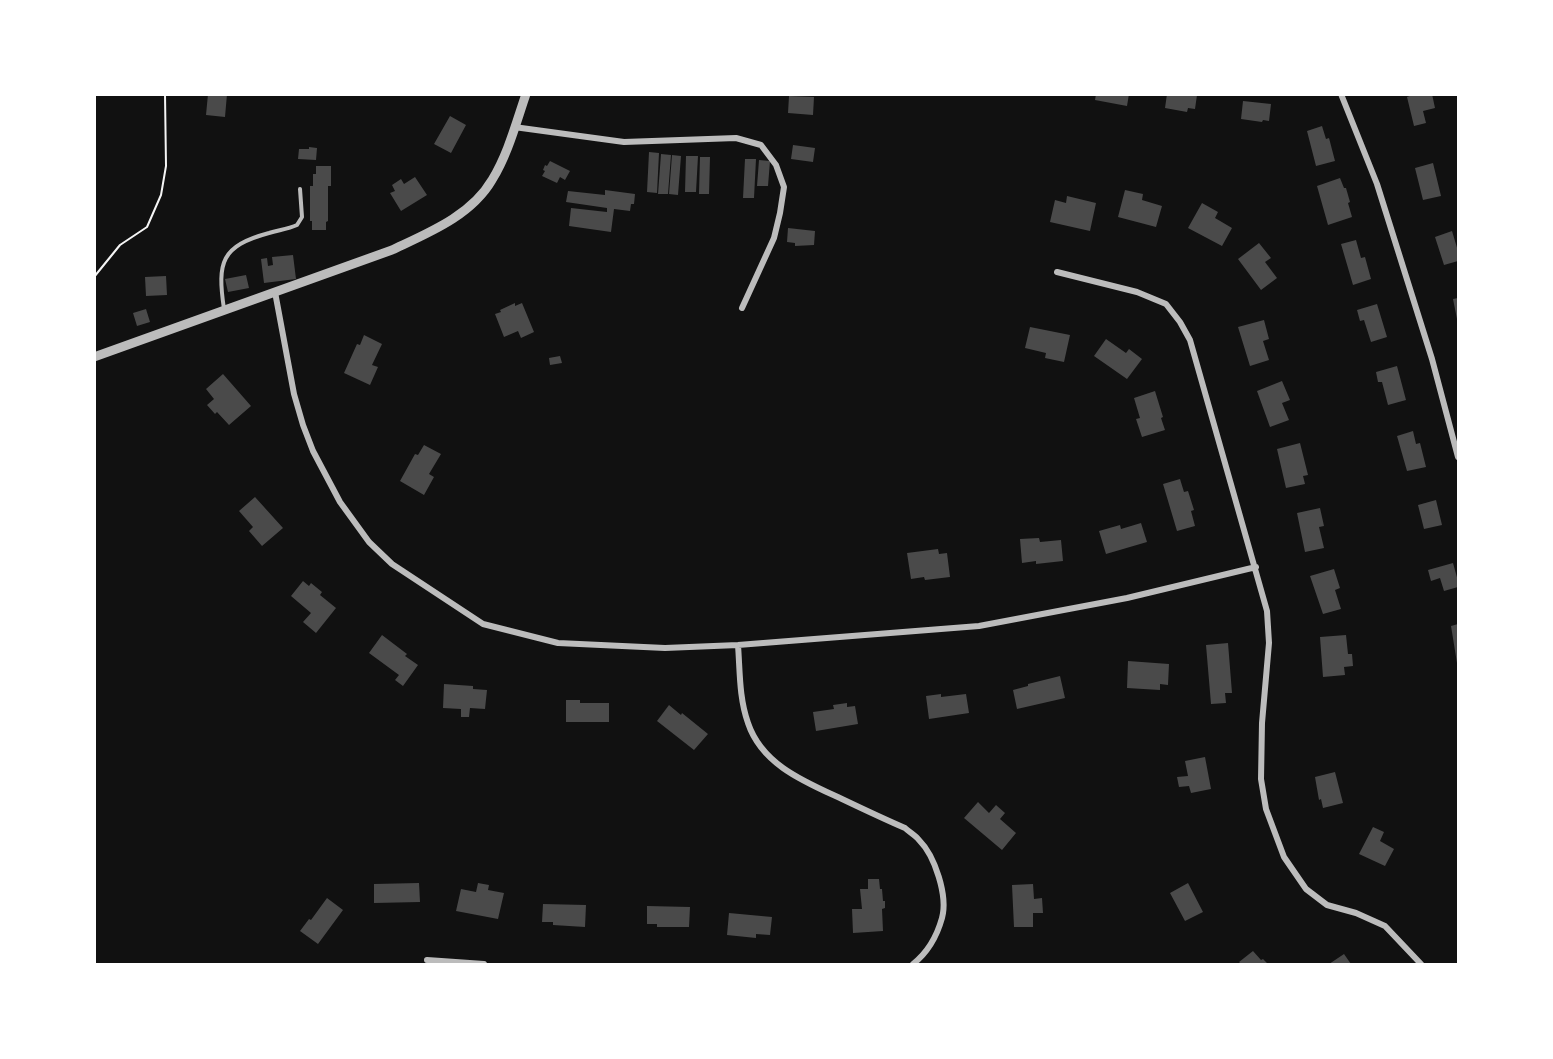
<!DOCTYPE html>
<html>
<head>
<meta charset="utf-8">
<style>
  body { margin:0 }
  #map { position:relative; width:1553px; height:1059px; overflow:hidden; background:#111; font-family:Poppins,sans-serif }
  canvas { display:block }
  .frame { position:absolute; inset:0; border:96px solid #fff; pointer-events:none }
</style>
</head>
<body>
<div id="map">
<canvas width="1553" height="1059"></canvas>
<div class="frame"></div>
</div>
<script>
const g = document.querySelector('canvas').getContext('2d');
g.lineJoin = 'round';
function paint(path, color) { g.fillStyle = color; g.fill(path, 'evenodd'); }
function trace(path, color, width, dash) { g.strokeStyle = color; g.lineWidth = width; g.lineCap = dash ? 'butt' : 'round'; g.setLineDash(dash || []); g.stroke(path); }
paint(new Path2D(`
  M208,94H227L225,117L206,115Z
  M1096,94H1129L1127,106L1095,100Z
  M1167,94L1197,95L1195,109L1188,108L1187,112L1165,108Z
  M1415,94H1432L1435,108L1423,111L1426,123L1414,126L1407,97Z
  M789,96L814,97L813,115L788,113Z
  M1243,101L1271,104L1269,121L1263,120L1262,122L1241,119Z
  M450,116L466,125L451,153L434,144Z
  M1322,126L1326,139L1329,138L1335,161L1316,166L1307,131Z
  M793,145L815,148L813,162L791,159Z
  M309,147L317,148L316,160L298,159L299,149H309Z
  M649,152L659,153L657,193L647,192Z
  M661,154L671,155L668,194H658Z
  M672,155L681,156L678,195L669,194Z
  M686,156H698L696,192H685Z
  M700,157H710L709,194H699Z
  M745,159H756L754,198H743Z
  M759,160L770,161L768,186H757Z
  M550,161L570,171L565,180L560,177L557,183L542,176L545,171L543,170L545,165L547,166Z
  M1433,163L1441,196L1423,200L1415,168Z
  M316,166H331V186H328V221L326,222V230H312V221H310V186H313V174H316Z
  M415,177L427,195L401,211L390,193L395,191L392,185L401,179L404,184Z
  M1340,178L1344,188H1346L1350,202L1348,203L1352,217L1328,225L1317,186Z
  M605,190L635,194L634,204H631L630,211L614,209L611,232L569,226L571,208L607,212V208L566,202L568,191L605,195Z
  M1125,190L1143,194L1142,200L1162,206L1156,227L1118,217Z
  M1067,196L1096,203L1090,231L1050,222L1055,200L1066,203Z
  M1202,203L1218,212L1215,218L1232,228L1222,246L1188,228Z
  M788,228L815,231L814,245L795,246V243L787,242Z
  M1452,231L1458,251V261L1444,265L1435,237Z
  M1356,240L1361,258L1365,257L1371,279L1353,285L1341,244Z
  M1259,243L1271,258L1265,262L1277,278L1261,290L1238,259Z
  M293,255L296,279L264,283L261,259L267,258L268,266L273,265L272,257Z
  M246,275L249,288L228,292L225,279Z
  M166,276L167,295L146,296L145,277Z
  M1458,298V319H1457L1453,299Z
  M515,303V306L522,303L534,332L521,338L518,331L504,337L495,314L501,312L500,310Z
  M1377,304L1387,337L1371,342L1364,320L1360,321L1357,310Z
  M146,309L150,322L137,326L133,313Z
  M1264,320L1269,339L1263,341L1269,360L1250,366L1238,327Z
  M1030,327L1070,335L1064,362L1045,358L1046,353L1025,348Z
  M364,335L382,344L372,365L378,367L370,385L344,373L357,344L360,345Z
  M1106,339L1126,353L1129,349L1142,359L1127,379L1094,356Z
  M560,356L562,363L550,365L549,358Z
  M1397,366L1406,400L1388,405L1382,382H1378L1376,372Z
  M223,374L251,406L229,425L217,412L215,414L207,405L214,399L206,389Z
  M1282,381L1290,400L1282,403L1289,420L1270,427L1257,391Z
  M1155,391L1163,417L1161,418L1165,430L1142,437L1136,419L1140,418L1134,398Z
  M1413,431L1416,444L1420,443L1426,467L1407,471L1397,436Z
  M1300,443L1308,475L1303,476L1305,484L1286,488L1277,449Z
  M424,445L441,454L429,474L434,477L424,495L400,481L415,454L418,455Z
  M1180,479L1184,492L1188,491L1194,510L1191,511L1195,526L1177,531L1163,484Z
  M255,497L283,528L262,546L249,531L253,527L239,511Z
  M1436,500L1442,525L1424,529L1418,505Z
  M1320,508L1324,526L1319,527L1324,548L1305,552L1297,513Z
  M1141,523L1147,542L1106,554L1099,531L1120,525L1121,529Z
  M1039,538L1040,542L1061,540L1063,561L1036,564V561L1022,563L1020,539Z
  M938,549L939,554L947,553L950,577L925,580L924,577L911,579L907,553Z
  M1453,563L1458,581V587L1444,591L1440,578L1431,581L1428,570Z
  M1334,569L1340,588L1335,590L1341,609L1323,614L1310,576Z
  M303,581L309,586L311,583L322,592L320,595L336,608L316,633L303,622L311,613L291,596Z
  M1458,624V663H1457L1451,626Z
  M382,635L407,654L405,656L418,665L403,686L395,680L399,675L369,653Z
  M1346,635L1348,654H1352L1353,666L1344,667L1345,675L1323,677L1320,637Z
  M1228,643L1232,693H1225L1226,703L1211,704L1206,645Z
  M1128,661L1169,664L1168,685L1160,684V690L1127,688Z
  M1060,676L1065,698L1017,709L1013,690L1028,686V684Z
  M444,684L473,686V689L487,690L485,709L470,708L469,717H461V709L443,708Z
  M941,694V697L966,694L969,713L929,719L926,696Z
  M566,700H580V703H609V722H566Z
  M847,703V707L855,706L858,724L816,731L813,712L834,709L833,705Z
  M669,705L681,715L682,713L708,734L694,750L657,721Z
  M1205,757L1211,789L1191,793L1189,786L1179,787L1177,777L1188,776L1185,761Z
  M1335,772L1343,803L1323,808L1321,799L1319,800L1315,777Z
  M978,802L989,813L996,805L1005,813L1000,819L1016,833L1002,850L964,818Z
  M1373,827L1384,832L1380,841L1394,849L1385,866L1359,854Z
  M868,879H879L880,889H882L883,901H885V908L882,909L883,931L853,933L852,909H862L860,889H868Z
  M419,883L420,902L374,903V884Z
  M478,883L489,885L488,890L504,893L498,919L456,911L461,889L476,892Z
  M1188,883L1203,912L1185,921L1170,893Z
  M1033,884L1034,899L1042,898L1043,913H1033V927H1014L1012,885Z
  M327,898L343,910L318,944L300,931L309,919L311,920Z
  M543,904L586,905L585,927L553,925V922H542Z
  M647,906L690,907L689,927H657V924H647Z
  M729,913L772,917L770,935L756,934V938L727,935Z
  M1253,951L1261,960L1263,959L1268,964H1241L1239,962Z
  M1344,954L1351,964H1329Z`), '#4a4a4a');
trace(new Path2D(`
  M94,277L120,245L147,227L161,195L166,166L165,94`), '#f5f5f5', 2);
trace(new Path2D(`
  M224,309C217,262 221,246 269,233C279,230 288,229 297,225L302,217L300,189`), '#bcbcbc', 4);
trace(new Path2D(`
  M1341,94L1377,184L1432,359L1458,457
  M514,127L624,142L736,138L761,145L776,165L784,187L780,213L774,238L742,308
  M1057,272L1137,292L1166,304L1180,322L1190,340L1267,611L1269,643L1262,723L1261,779L1266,809L1284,857L1306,889L1327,905L1356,913L1385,926L1421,964
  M275,292L294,394L303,425L313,451L340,502L369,542L392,564L483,624L558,643L665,648L738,645L979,626L1127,598L1256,567
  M738,645C740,671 739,698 748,723C762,765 805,782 842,799C863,809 884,819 905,828C909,832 915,835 919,840C935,856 948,896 942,918C937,936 927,953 913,964
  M427,960L484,964`), '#bcbcbc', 6);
trace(new Path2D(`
  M94,357L392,250C428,233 471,216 492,180C508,154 516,123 526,94`), '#bcbcbc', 9);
</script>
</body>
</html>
